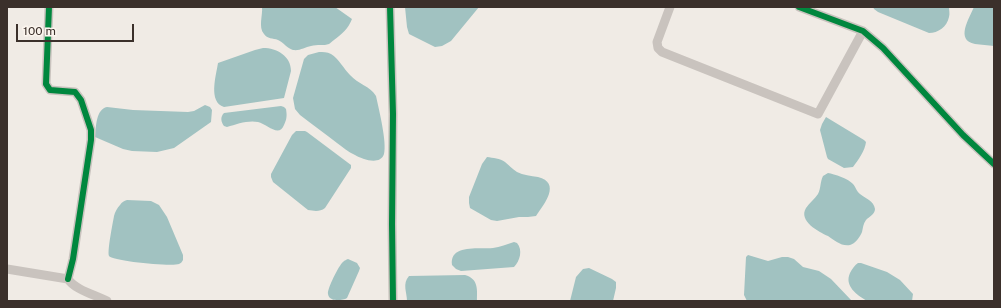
<!DOCTYPE html>
<html>
<head>
<meta charset="utf-8">
<style>
  body { margin:0 }
  #map { position:relative; width:1001px; height:308px; overflow:hidden; background:#f0ebe5; font-family:"Public Sans",sans-serif }
  canvas { display:block }
  .frame { position:absolute; inset:0; border:8px solid #3b302b; pointer-events:none }
  .scale { position:absolute; left:16px; top:24px; width:118px; height:18px; box-sizing:border-box; border:2px solid #3b302b; border-top:0; padding-left:5px; font-size:12px; line-height:14px; white-space:nowrap; color:#3b302b; -webkit-text-stroke:3px #fbf5ee; paint-order:stroke }
</style>
</head>
<body>
<div id="map">
<canvas width="1001" height="308"></canvas>
<div class="frame"></div>
<div class="scale">100 m</div>
</div>
<script>
const g = document.querySelector('canvas').getContext('2d');
g.lineJoin = 'round';
function paint(path, color) { g.fillStyle = color; g.fill(path, 'evenodd'); }
function trace(path, color, width, dash) { g.strokeStyle = color; g.lineWidth = width; g.lineCap = dash ? 'butt' : 'round'; g.setLineDash(dash || []); g.stroke(path); }
paint(new Path2D(`
  M262,7H335L352,19C348,29 342,34 334,40C332,41 331,43 329,44C324,46 317,44 311,46C305,47 300,51 293,50C288,49 283,42 278,40C273,38 267,39 264,34C258,27 263,15 262,7Z
  M405,7H479L451,41L442,46L435,47L409,34L407,27Z
  M873,7H949C949,10 950,14 949,17C947,27 938,33 929,33L878,12L874,9Z
  M974,7H994V46C988,45 981,45 975,44C955,40 969,19 974,7Z
  M263,48C277,48 291,56 291,71L284,98L224,107C208,102 216,76 218,63L255,50Z
  M319,52C323,52 327,52 331,54C339,59 344,69 350,75C358,84 370,86 376,96C379,110 387,142 384,154C380,166 362,159 355,155C348,152 343,147 337,143C325,134 312,124 300,115L295,109L293,98L304,59L308,55Z
  M205,105L210,107L212,110L211,122L174,148L157,152L132,151L123,149L95,137C96,127 96,109 107,107L133,110L188,112L194,111Z
  M281,106L284,107L286,109C287,115 287,119 284,125C279,138 267,124 258,122C248,120 237,124 227,127L224,126C221,122 220,117 224,113Z
  M826,117L864,140L866,142C865,151 858,160 853,167L844,168L828,159L827,157L820,130L822,124Z
  M296,131H305L307,132L351,165V168L325,208C320,212 314,211 308,210L273,182L271,177V174L292,135Z
  M487,157C493,158 500,158 505,162C509,165 512,169 517,172C523,175 531,176 538,177C561,183 545,203 536,216L528,217H519L497,221L491,220L470,208L469,203V197L482,164Z
  M828,173C834,174 849,179 853,184C856,187 856,191 860,194C865,198 874,201 875,209C875,214 869,217 866,220C863,224 863,228 862,232C860,237 855,244 850,245C842,247 834,240 828,236C819,232 798,221 806,208C809,203 815,199 818,194C821,188 820,182 823,176Z
  M127,200L151,201L159,205L167,217L183,255V260C182,262 181,263 179,264C172,267 112,261 109,256C107,251 113,222 114,216C115,212 117,208 120,205C122,202 124,201 127,200Z
  M514,242L517,243C523,250 520,261 514,267L461,271L456,269L452,265C449,244 479,249 493,248C500,247 507,244 514,242Z
  M748,255L768,261L782,257H788L794,259L803,267L819,271L831,279L852,301H747L744,295L746,257Z
  M348,259L357,263L360,268L359,271L347,298C342,301 329,302 328,294C327,289 339,265 343,262C345,260 346,260 348,259Z
  M858,263H861L887,272L900,280L913,294L912,301H867C857,295 844,286 850,273C852,269 855,265 858,263Z
  M589,268L612,279L616,282V288L613,301H570L576,277L583,269Z
  M465,275C479,279 477,290 477,301H407C407,292 402,284 409,276Z`), '#a1c2c1');
trace(new Path2D(`
  M49,7L46,84L50,90L75,92L81,100L91,130V140L73,259L68,279
  M390,7L393,114L392,224L393,301
  M670,7L657,42L658,48L662,52L818,114L863,31
  M799,7L863,31L883,48L963,135L994,164
  M7,269L68,279C75,290 96,295 107,301`), '#c9c3be', 9);
trace(new Path2D(`
  M49,7L46,84L50,90L75,92L81,100L91,130V140L73,259L68,279
  M390,7L393,114L392,224L393,301
  M799,7L863,31L883,48L963,135L994,164`), '#00873e', 6);
</script>
</body>
</html>
